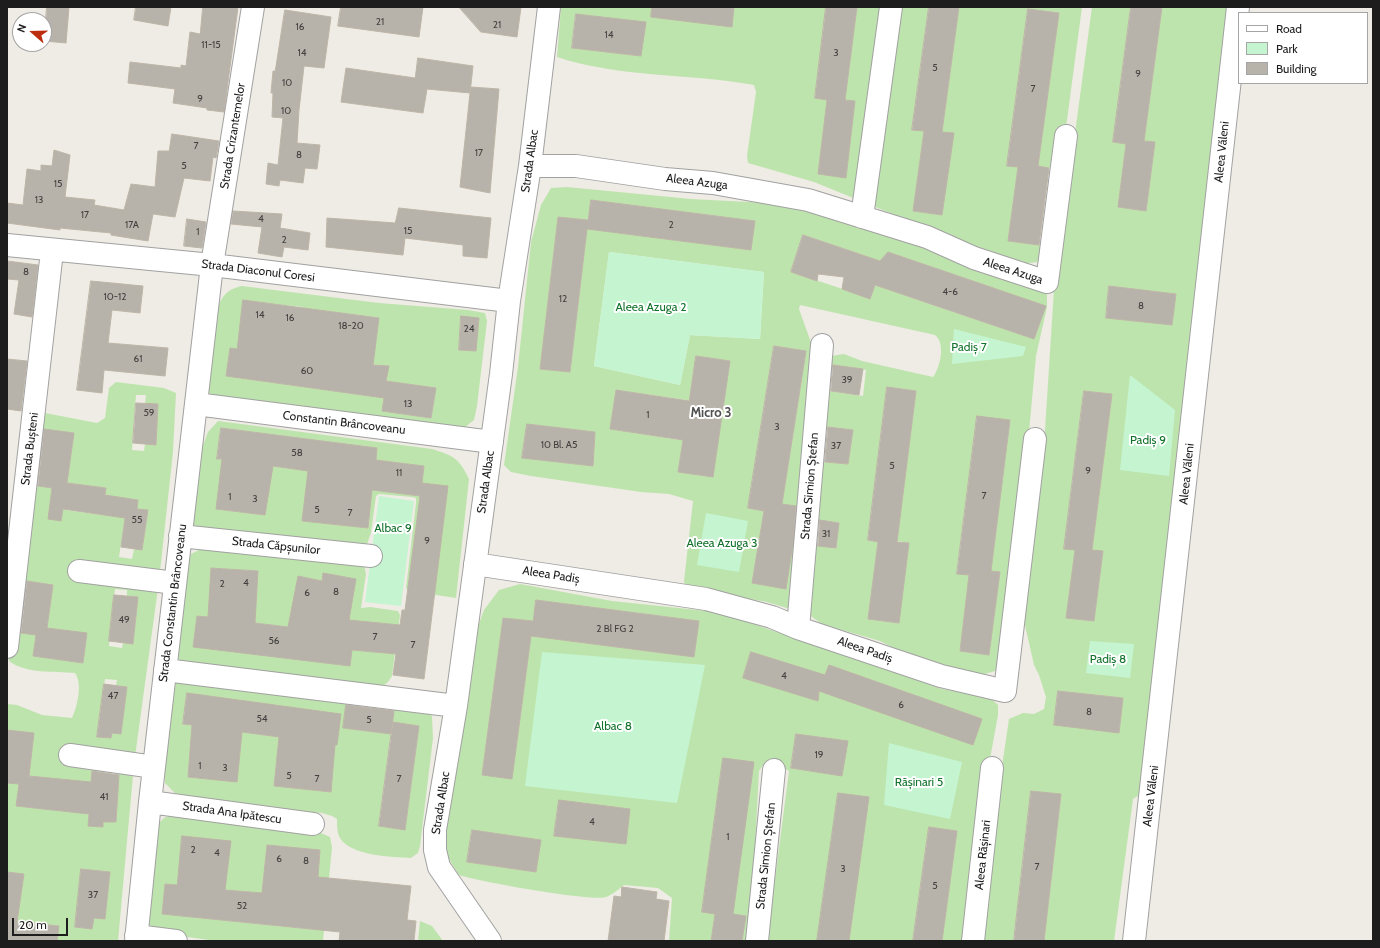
<!DOCTYPE html>
<html>
<head>
<meta charset="utf-8">
<style>
  body { margin:0 }
  #map { position:relative; width:1380px; height:948px; overflow:hidden; background:#eeece4; font-family:Cabin,sans-serif }
  canvas { display:block }
  .frame { position:absolute; inset:0; border:8px solid #1d1d1d; pointer-events:none }
  .legend { position:absolute; left:1238px; top:12px; width:130px; height:72px; box-sizing:border-box; background:#fff; border:1px solid #a5a5a5; margin:0; padding:5px 7px; list-style:none; font-size:12px; color:#1d1d1d }
  .legend li { display:flex; align-items:center; gap:8px; height:20px }
  .legend b { width:20px; border:1px solid #a5a5a5 }
  .north { position:absolute; left:12px; top:12px; width:40px; height:40px; box-sizing:border-box; background:#fff; border:1px solid #a5a5a5; border-radius:50%; rotate:290deg; font-size:11px; font-weight:700; line-height:16px; text-align:center; color:#1d1d1d }
  .north::after { content:''; display:block; margin:auto; width:14px; height:18px; background:#bc2e0f; clip-path:polygon(50% 0,100% 100%,50% 72%,0 100%) }
  .scale { position:absolute; left:12px; top:918px; width:56px; height:18px; box-sizing:border-box; border:2px solid #1d1d1d; border-top:0; padding-left:5px; font-size:12px; line-height:14px; white-space:nowrap; color:#1d1d1d; -webkit-text-stroke:3px #fff; paint-order:stroke }
</style>
</head>
<body>
<div id="map">
<canvas width="1380" height="948"></canvas>
<div class="frame"></div>
<ul class="legend">
<li><b style="height:5px;background:#fff"></b>Road</li>
<li><b style="height:11px;background:#c4f5d0"></b>Park</li>
<li><b style="height:11px;background:#b7b2aa"></b>Building</li>
</ul>
<div class="north">N</div>
<div class="scale">20 m</div>
</div>
<script>
const g = document.querySelector('canvas').getContext('2d');
g.lineJoin = 'round';
function paint(path, color) { g.fillStyle = color; g.fill(path, 'evenodd'); }
function trace(path, color, width, dash) { g.strokeStyle = color; g.lineWidth = width; g.lineCap = dash ? 'butt' : 'round'; g.setLineDash(dash || []); g.stroke(path); }
function write(font, color, halo, rows, align = 'center') {
  g.font = font + ' Cabin,sans-serif'; g.lineWidth = 4; g.setLineDash([]); g.textBaseline = 'middle'; g.strokeStyle = halo; g.fillStyle = color; for (const [text, x, y, turn = 0] of rows) {
    g.save(); g.translate(x, y); g.rotate((+turn || 0) * Math.PI / 180); g.textAlign = isNaN(turn) ? turn : align; if (halo) g.strokeText(text, 0, 0); g.fillText(text, 0, 0); g.restore();
  }
}
paint(new Path2D(`
  M561,7H663L732,27L734,7H826L815,98L827,100L818,174L846,178L855,101L845,100L857,7H929L912,129L924,131L913,211L942,215L953,133L942,132L959,7H1082L1050,248L1045,260L1037,262L1021,264L964,243L814,182L748,163L747,156L756,92L754,85C689,73 620,78 557,57ZM1028,9L1059,13L1038,166L1050,168L1040,245L1008,241L1018,167L1007,166ZM576,14L645,22L641,56L572,48Z
  M1092,7H1131L1113,142L1126,144L1118,207L1146,211L1155,142L1144,141L1162,7H1233L1141,794L1133,799L1114,941H1044L1061,794L1031,791L1014,941H976L1009,719L1023,713L1034,714L1044,709L1046,697L1039,675L1034,665L1022,612L1045,430L1054,289ZM1109,286L1176,294L1172,325L1106,318ZM1084,391L1112,394L1092,550L1103,552L1094,621L1066,618L1075,550L1064,548ZM1058,691L1123,698L1119,732L1054,725Z
  M567,187L691,199L768,203L805,210L1017,275L1041,282L1047,287V307L1036,356L1019,541L1003,662L995,671L981,675L961,671L918,660L880,641L822,624L808,614L806,603L823,397L826,370L831,356L844,354L862,361L933,377C940,368 946,343 935,335L800,305L799,309L813,348L814,372L794,601L790,609L767,602L693,589L685,585L684,581L693,501L669,494L641,492L531,476L511,472L504,465L518,367L531,242L541,205L551,188ZM591,200L755,221L751,250L587,229L570,372L540,369L558,217L588,220ZM803,235L880,261L888,252L1045,306L1034,339L875,285L870,298L791,272ZM609,252L764,272L760,339L690,335L680,385L594,366ZM774,346L806,351L782,504L798,507L786,588L752,583L764,511L748,508ZM696,356L730,361L712,477L678,472ZM832,365L866,370L863,396L829,391ZM887,387L916,391L897,541L909,543L898,623L868,619L878,542L868,540ZM616,390L686,400L680,440L610,429ZM977,417L1010,420L991,571L1000,573L989,655L960,651L969,575L957,573ZM527,424L595,432L593,466L522,458ZM824,426L853,430L848,464L821,462ZM816,520L839,523L836,548L813,545Z
  M242,286L379,303L468,310L485,313L487,321L477,406L474,420L464,428L211,396L208,391L218,306C224,294 228,289 242,286ZM243,301L303,307L300,340ZM326,311L379,318L376,341L323,334ZM461,316L476,351L459,350ZM230,349L388,366L386,381L436,388L431,418L382,411L384,398L226,376Z
  M116,382L164,388L176,393L173,452L159,581L134,764L118,941H57L58,926L9,921L17,922L24,874L7,872V783L19,784L16,806L71,812L75,781L29,776L34,733L7,736V704L17,705L42,715L72,718C77,707 83,684 75,673C54,671 26,674 9,661L16,597L45,413L97,423L105,418L109,388ZM136,395H146L145,404L158,405L156,445L145,444L144,451L132,450ZM43,429L74,433L67,483L106,488L103,515L50,508L52,488L35,486ZM128,498L138,500L137,509L148,511L142,550L134,549L132,559L119,557ZM26,581L53,585L47,628L87,634L83,663L33,656L36,635L19,632ZM115,589L127,590V596L138,597L133,644L123,643L122,648L109,646ZM105,679L117,680L116,685L127,687L121,734L112,733L111,738L97,737ZM92,771L119,773L116,822H103V827L88,825ZM82,869L110,872L105,919L94,918L92,929L75,927Z
  M218,421L432,449C454,456 459,458 469,479L456,598L410,591L406,588L416,503V498L412,497L379,494L376,496L371,533L366,547L194,528L192,523L202,448L208,432ZM221,428L377,448L376,460L424,466L420,496L372,490L373,479L217,459ZM269,486L265,515L216,509ZM370,502L368,528L302,521Z
  M205,547L364,565L366,574L361,608L370,607L398,611L400,615L392,676L388,682L380,688L180,665C175,635 182,584 191,554ZM211,568L258,571L256,603H245ZM323,574L324,605L298,576L322,581ZM198,616L354,635L356,621L398,625L395,654L352,650L350,666L193,646Z
  M520,584L612,601L707,611L745,621L942,689L989,697L998,705V715L990,759L964,941H942L957,831L929,827L913,941H767L789,771L784,768L764,764L759,771L750,941H742L745,916L715,913L711,941H669L672,898L658,888L624,885C619,889 612,895 606,897C592,902 476,881 459,875L447,856L445,842L474,637L484,610L499,590ZM536,600L699,621L694,657L531,636L512,778L482,775L503,618L533,621ZM796,734L847,742L842,775L791,768ZM559,801L630,809L554,836ZM472,830L540,840L536,872L467,862Z
  M181,677L420,708L432,716L433,738L420,846L418,853L411,858C392,857 351,856 340,838C337,833 337,825 337,819L332,816L322,813L187,799L175,793L165,783V768L174,693L176,683ZM187,693L336,745L183,724ZM347,702L394,708L392,722L419,726L405,830L379,826L391,734L344,728ZM190,752L237,781L188,777ZM276,764L331,792L274,786Z
  M174,814L321,833L330,837L332,847L323,941H216L146,931L157,825L164,818ZM267,846L320,850L318,874L265,869ZM165,884L321,899L318,930L162,914Z
  M420,921L432,926L443,941H418Z`), '#bee4ad');
paint(new Path2D(`
  M609,252L764,272L760,339L690,335L680,385L594,366Z
  M954,329L1026,347L1023,356L952,364Z
  M1130,375L1175,410L1169,476L1120,470Z
  M379,496L414,501L401,606L365,602Z
  M706,513L748,521L739,572L697,565Z
  M1090,641L1134,644L1130,678L1086,673Z
  M542,652L705,665L677,803L525,786Z
  M889,743L962,762L950,819L884,805Z`), '#c4f5d0');
const building = new Path2D(`
  M47,7H69L66,43L44,41Z
  M136,7H171L168,26L134,20Z
  M203,7H238L224,112L207,110V108L173,103L175,89L128,83L130,62L181,68V65L186,66L190,32L200,34Z
  M341,7H423L419,37L338,26Z
  M459,7H521L517,37L481,32Z
  M652,7H734L732,27L651,17Z
  M826,7H857L845,100L855,101L846,178L818,174L827,100L815,98Z
  M929,7H959L942,132L954,133L942,215L913,211L924,131L912,130Z
  M1131,7H1162L1144,141L1155,142L1146,211L1118,207L1126,144L1113,142Z
  M1028,9L1059,13L1038,166L1049,168L1039,245L1008,241L1018,167L1007,166Z
  M285,10L331,17L324,68L304,66L299,110L297,143L320,145L317,169L305,168L303,183L280,180L279,186L266,184L268,163L278,165L283,118L272,117L273,93H271L273,71H275Z
  M576,14L646,22L641,56L572,48Z
  M418,58L473,66L470,93L471,87L499,89L490,193L460,187L470,93L427,89L423,113L341,102L346,68L415,78Z
  M172,134L219,141L216,158L213,157L210,181L184,178L175,217L153,214L148,241L111,235V233L60,228V230L7,223V203L23,205L27,169L41,171V165L52,166L54,150L70,155L65,197L95,200L94,205L124,210L131,184L155,187L158,151H169Z
  M591,200L755,221L751,250L587,229L570,372L540,369L558,217L588,220Z
  M399,208L491,218L487,258L463,256V245L405,238L403,255L326,247L327,218L395,223Z
  M233,211L282,214L280,228L310,233L308,250L284,247L282,257L258,253L262,227L231,224Z
  M187,219L206,222L202,248L184,246Z
  M803,235L880,261L888,252L1046,306L1034,339L875,285L870,299L842,289L844,277L818,274L817,281L791,272Z
  M7,261L38,265L32,317L14,314L19,280L7,279Z
  M91,281L143,286L140,313L112,310L108,343L168,348L165,376L104,370L102,393L77,390Z
  M1109,286L1176,294L1172,325L1106,318Z
  M243,300L379,318L373,365L389,366L386,381L436,388L431,418L382,411L384,398L226,376L230,348L237,349Z
  M461,316L479,318L476,351L459,350Z
  M774,346L806,351L782,504L796,506L793,544L786,589L752,583L764,511L748,508Z
  M696,356L730,361L713,477L678,472L683,440L610,429L616,390L689,401Z
  M7,359L27,361L21,411L7,409Z
  M833,365L863,369L859,395L831,391Z
  M887,387L916,391L897,542L909,543L899,623L868,619L878,542L868,540Z
  M1084,391L1112,394L1092,550L1103,551L1094,621L1066,618L1075,550L1064,549Z
  M136,403L158,404L156,445L133,443Z
  M977,416L1010,420L991,571L1000,572L989,655L960,651L969,575L957,574Z
  M527,424L595,432L593,466L522,458Z
  M828,427L853,430L848,464L825,462Z
  M221,428L377,448L376,460L424,466L422,483L448,486L424,679L393,675L396,654L352,650L350,666L193,647L197,616L208,617L211,568L258,571L255,623L288,627L298,576L322,581L323,573L356,579L349,620L400,625L402,610H405L420,496L372,490L368,528L302,521L308,471L273,466L265,515L216,509L222,459H217Z
  M44,429L74,433L67,483L106,488L105,495L138,500L137,509L148,510L142,550L121,547L125,518L63,509L61,521L48,519L52,488L38,486Z
  M820,520L839,523L836,548L818,546Z
  M27,581L53,585L47,628L87,633L83,663L33,656L36,635L21,633Z
  M114,595L138,597L133,644L109,641Z
  M536,600L699,621L694,657L531,636L512,779L482,775L503,618L533,621Z
  M751,652L825,675L829,665L982,719L973,745L819,691L818,701L743,678Z
  M104,684L127,687L121,734L112,733L111,738L97,737Z
  M1058,691L1123,698L1119,733L1054,725Z
  M187,693L341,714L337,745H335L331,792L274,786L279,737L242,732L237,782L188,777L192,725L183,724Z
  M346,705L394,711L391,734L343,728Z
  M393,722L419,726L405,830L379,826Z
  M7,730L34,733L29,776L91,782L92,771L119,775L116,822H103V827L88,826L89,814L16,806L19,784L7,783Z
  M796,734L848,741L842,776L791,768Z
  M723,758L754,762L733,914L746,916L742,941H711L715,914L702,912Z
  M1031,791L1061,794L1044,941H1014Z
  M838,793L869,797L849,941H817Z
  M559,800L630,809L626,844L554,836Z
  M929,827L957,831L942,941H913Z
  M472,830L541,840L536,872L467,862Z
  M182,836L231,841L225,890L262,893L267,845L320,850L318,877L411,886L407,920L416,921L414,941H339L340,932L162,914L165,884L177,885Z
  M81,869L110,872L105,919L94,918L92,929L75,927Z
  M7,872L24,874L17,922L59,926L57,941H7Z
  M622,887L657,892L656,899L669,901L664,941H608L614,896L621,897Z`);
paint(building, '#b7b2aa');
trace(building, '#beb5a7', 1);
const minor = new Path2D(`
  M530,166H576L665,179L713,183L808,200L927,237L974,258L1047,282L1066,136
  M862,217L891,7
  M7,245L212,265L509,301
  M196,404L492,442
  M180,536L371,556
  M475,564L706,599L772,617L798,628L941,676L1005,691L1035,439
  M79,571L175,583
  M798,628L822,345
  M7,647L52,251
  M165,670L456,706
  M70,755L154,767
  M150,802L313,824
  M136,936L176,941
  M136,941L150,802L212,265L253,7
  M490,941L439,867L435,850V830L456,706L501,374L509,301L530,166L549,7
  M757,941L774,770
  M973,941L992,768
  M1134,941L1238,7`);
trace(minor, '#a1a1a1', 24);
trace(minor, '#fff', 22);
write('10px', '#444240', null, [
  ["21",380,22],
  ["21",497,25],
  ["16",300,27],
  ["14",609,35],
  ["11-15",211,45],
  ["14",302,53],
  ["3",836,53],
  ["5",935,68],
  ["9",1138,74],
  ["10",287,83],
  ["7",1033,89],
  ["9",200,99],
  ["10",286,111],
  ["7",196,146],
  ["17",479,153],
  ["8",299,155],
  ["5",184,166],
  ["15",58,184],
  ["13",39,200],
  ["17",85,215],
  ["4",261,219],
  ["17A",132,225],
  ["2",671,225],
  ["15",408,231],
  ["1",198,232],
  ["2",284,240],
  ["8",26,272],
  ["4-6",950,292],
  ["10-12",115,297],
  ["12",563,299],
  ["8",1141,306],
  ["14",260,315],
  ["16",290,318],
  ["18-20",351,326],
  ["24",469,329],
  ["61",138,359],
  ["60",307,371],
  ["39",847,380],
  ["13",408,404],
  ["59",149,413],
  ["1",648,415],
  ["3",777,427],
  ["10 Bl. A5",559,445],
  ["37",836,446],
  ["58",297,453],
  ["5",892,466],
  ["9",1088,471],
  ["11",399,473],
  ["7",984,496],
  ["1",230,497],
  ["3",255,499],
  ["5",317,510],
  ["7",350,513],
  ["55",137,520],
  ["31",826,534],
  ["9",427,541],
  ["4",246,583],
  ["2",222,584],
  ["8",336,592],
  ["6",307,593],
  ["49",124,620],
  ["2 Bl FG 2",615,629],
  ["7",375,637],
  ["56",274,641],
  ["7",413,645],
  ["4",784,676],
  ["47",113,696],
  ["6",901,705],
  ["8",1089,712],
  ["54",262,719],
  ["5",369,720],
  ["19",819,755],
  ["1",200,766],
  ["3",225,768],
  ["5",289,776],
  ["7",317,779],
  ["7",399,779],
  ["41",104,797],
  ["4",592,822],
  ["1",728,837],
  ["2",193,850],
  ["4",217,853],
  ["6",279,859],
  ["8",306,861],
  ["7",1037,867],
  ["3",843,869],
  ["5",935,886],
  ["37",93,895],
  ["52",242,906]
]);
write('12px', '#1d1d1d', '#fff', [
  ["Strada Crizantemelor",233,136,-81],
  ["Aleea Văleni",1222,152,-84],
  ["Strada Albac",530,161,-82],
  ["Aleea Azuga",697,182,7],
  ["Strada Diaconul Coresi",258,271,7],
  ["Aleea Azuga",1013,271,18],
  ["Constantin Brâncoveanu",344,423,7],
  ["Strada Bușteni",30,449,-83],
  ["Aleea Văleni",1187,474,-84],
  ["Strada Albac",486,482,-82],
  ["Strada Simion Ștefan",810,486,-85],
  ["Strada Căpșunilor",276,546,6],
  ["Aleea Padiș",551,575,9],
  ["Strada Constantin Brâncoveanu",173,603,-83],
  ["Aleea Padiș",865,650,19],
  ["Aleea Văleni",1151,796,-83],
  ["Strada Albac",441,803,-81],
  ["Strada Ana Ipătescu",232,813,8],
  ["Aleea Rășinari",983,855,-84],
  ["Strada Simion Ștefan",766,856,-84]
]);
write('12px', '#13732c', '#fff', [
  ["Aleea Azuga 2",651,307],
  ["Padiș 7",969,347],
  ["Padiș 9",1148,440],
  ["Albac 9",393,528],
  ["Aleea Azuga 3",722,543],
  ["Padiș 8",1108,659],
  ["Albac 8",613,726],
  ["Rășinari 5",919,782]
]);
write('bold 13px', '#505050', '#fff', [
  ["Micro 3",711,413]
]);
</script>
</body>
</html>
